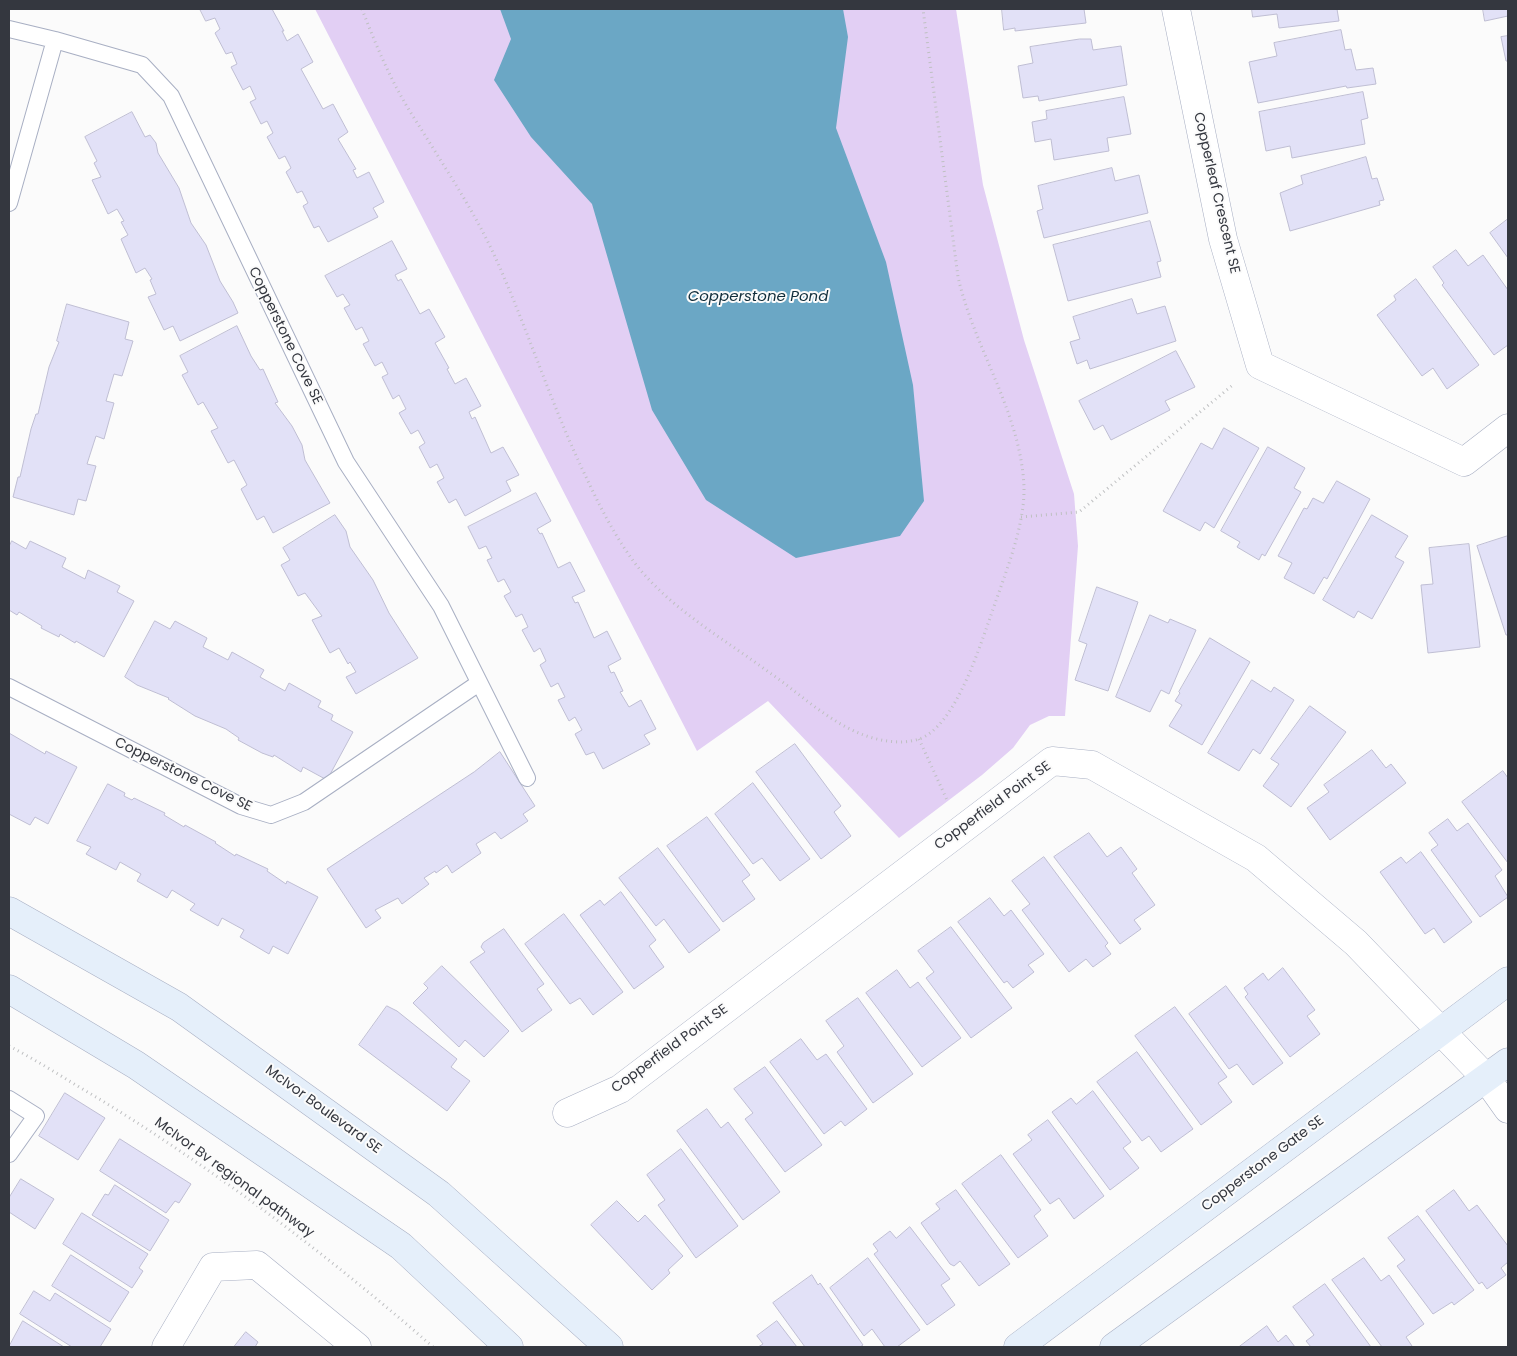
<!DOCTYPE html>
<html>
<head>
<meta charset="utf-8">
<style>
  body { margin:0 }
  #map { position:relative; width:1517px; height:1356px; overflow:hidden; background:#fbfbfb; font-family:Poppins,sans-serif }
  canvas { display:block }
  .frame { position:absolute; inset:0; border:10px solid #34373f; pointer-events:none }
</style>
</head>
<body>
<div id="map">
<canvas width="1517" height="1356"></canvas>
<div class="frame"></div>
</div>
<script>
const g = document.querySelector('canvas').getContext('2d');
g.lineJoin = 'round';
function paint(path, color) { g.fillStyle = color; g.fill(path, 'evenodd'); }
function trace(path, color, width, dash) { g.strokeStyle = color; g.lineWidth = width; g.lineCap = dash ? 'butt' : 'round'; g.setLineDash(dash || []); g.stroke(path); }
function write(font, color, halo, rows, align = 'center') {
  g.font = font + ' Poppins,sans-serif'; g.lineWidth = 4; g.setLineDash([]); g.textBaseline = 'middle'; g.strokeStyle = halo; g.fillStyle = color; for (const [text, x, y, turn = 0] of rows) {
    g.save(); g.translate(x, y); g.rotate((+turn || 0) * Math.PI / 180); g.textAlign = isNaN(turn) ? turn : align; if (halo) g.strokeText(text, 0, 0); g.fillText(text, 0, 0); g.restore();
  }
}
paint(new Path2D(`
  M315,9H956L983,185L1024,340L1074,494L1078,546L1065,716H1049L1030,725L1013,748L982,775L899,838L768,701L697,751Z`), '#e2cff4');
paint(new Path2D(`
  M500,9H843L848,37L836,128L886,262L913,385L924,501L900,536L796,558L706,500L652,410L592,204L531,137L494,80L511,39Z`), '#6ba7c5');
const building = new Path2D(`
  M200,9H272L284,31H282L287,41L298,34L313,62L301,69L323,109L333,104L348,132L338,139L356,169L353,170L357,178L369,172L384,202L373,208L378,217L328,242L319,226L314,228L303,206L308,203L302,191L297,193L286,172L291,168L285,156L279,159L267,137L273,133L267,121L261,124L250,102L256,99L250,86L243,90L231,67L237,64L232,52L226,54L215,33L220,29L215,18L206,21Z
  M1002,9H1084L1086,23L1015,31V28L1004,30Z
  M1252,9H1337L1339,21L1279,28L1277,14L1253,17Z
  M1483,9H1508V16L1485,21Z
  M1341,30L1345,50L1351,49L1356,70L1373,68L1376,84L1347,88L1346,86L1258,103L1249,62L1277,56L1274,43Z
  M1508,36V61H1506L1501,37Z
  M1080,39H1091L1093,50L1121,46L1127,85L1039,101L1038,96L1023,98L1018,66L1033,63L1030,47Z
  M1363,92L1368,118L1361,120L1365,144L1292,158L1290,146L1266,151L1259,112Z
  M1124,97L1131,134L1107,138L1109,151L1054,160L1051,139L1035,142L1032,122L1047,119L1046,111Z
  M132,112L145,137L150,135L156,143L158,153L179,188L191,223L206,245L220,281L233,302L238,313L180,341L173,326L164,330L148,297L156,294L150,280L152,279L145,268L136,273L121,239L128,235L121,222L124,221L117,209L108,214L92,180L101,177L94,163L97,161L85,137Z
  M1366,157L1372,179L1377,178L1384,200L1379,201L1380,205L1290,231L1280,193L1303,184L1301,176Z
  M1112,168L1115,181L1139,175L1148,213L1044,238L1037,211L1043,209L1038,186Z
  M1508,219V258L1490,233Z
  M1150,221L1161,261L1157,262L1161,277L1068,301L1053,245Z
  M392,241L407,269L395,275L398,281L401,279L420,314L429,309L445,337L435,343L449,368L447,369L455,384L466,378L481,406L469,412L472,419L475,417L491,453L503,447L519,475L506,481L511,491L465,516L456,499L449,503L437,482L444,478L437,464L430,468L419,447L425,443L418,430L411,434L399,413L406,409L399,395L393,399L382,377L388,374L382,362L375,366L363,344L369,341L362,327L356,330L344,308L350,305L343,294L337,297L325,276Z
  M1456,250L1468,266L1483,255L1508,290V345L1494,355L1442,285L1444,283L1433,267Z
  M1416,279L1479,365L1447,389L1433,368L1422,376L1377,315L1396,300L1394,296Z
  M1132,299L1137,314L1165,306L1176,341L1090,369L1087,360L1077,364L1070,342L1080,339L1073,317Z
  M67,304L129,322L125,339L133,341L122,376L114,374L106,401L114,403L104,439L96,436L87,464L96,466L86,501L78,499L74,515L13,497L18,477H20L31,429L36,414H38L49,367L59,342L57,341Z
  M237,326L251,356L260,370L263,369L278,402L275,403L292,426L302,445L305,460L330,503L273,533L264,516L257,520L241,489L247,485L234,460L228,463L211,431L218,428L203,402L198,405L182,375L188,372L180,356Z
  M1176,351L1195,387L1165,401L1170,410L1111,440L1103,425L1094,430L1079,401Z
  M1224,428L1259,448L1214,528L1205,522L1200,531L1163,511L1201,443L1212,449Z
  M1268,447L1305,468L1294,488L1301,492L1265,556L1262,554L1259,560L1237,547L1240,542L1221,531Z
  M1337,481L1370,499L1327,579L1324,577L1314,594L1284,578L1292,563L1278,556L1304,508L1307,509L1313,498L1323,503Z
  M536,493L551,521L537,529L540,534L542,533L558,568L570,562L585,591L572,597L575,603L578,602L594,638L607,631L621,659L608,666L611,673L614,672L623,691L620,692L629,707L641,700L656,729L644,735L650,744L603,769L594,752L586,755L575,734L582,730L575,717L569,721L558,700L565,697L558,683L551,687L540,665L546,661L540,648L534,652L522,630L528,627L522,614L516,617L504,596L511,592L504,579L498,582L487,560L492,558L486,546L479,549L468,527Z
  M335,515L346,531L350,547L373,580L389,613L418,658L356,694L346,677L356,672L350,662L348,664L339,648L330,653L312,620L322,616L305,593L298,596L281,565L290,560L283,548Z
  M1372,515L1408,536L1395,557L1404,562L1372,619L1358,611L1354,618L1323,600Z
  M1508,536V635H1506L1477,546Z
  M12,541L26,549L30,541L66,558L62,567L85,579L88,570L120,586L117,592L134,601L104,657L76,641L75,643L60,634L59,637L41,628L42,626L19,612L17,615L9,610V547Z
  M1469,544L1480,647L1428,653L1421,585L1433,584L1429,548Z
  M1097,587L1138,602L1108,691L1075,680L1087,644L1079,641Z
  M1150,615L1168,623L1170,619L1196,630L1169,694L1161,690L1150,712L1116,697Z
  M155,621L170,629L175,621L207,638L203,647L228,660L232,652L264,670L260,677L285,691L289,683L321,701L318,707L333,715L331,720L353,732L327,780L303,767L301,772L274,755L273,757L262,753L238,740L239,738L226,729L195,716L168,699L169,698L137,685L125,677Z
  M1210,638L1250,662L1202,745L1169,726L1182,705L1175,701L1180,693L1179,692Z
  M1252,680L1271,692L1274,687L1294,700L1260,754L1253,749L1239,771L1208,753Z
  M1310,706L1346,732L1291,807L1263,786L1279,764L1271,759Z
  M9,733L45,754L46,751L77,767L48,824L35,817L30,825L9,814Z
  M795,744L841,806L834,812L851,836L821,859L756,772Z
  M1372,750L1386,768L1391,764L1406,783L1330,840L1307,808L1329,792L1324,785Z
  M500,752L535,806L523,814L528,821L501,839L495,832L476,844L481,853L452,873L447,865L436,873L435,871L424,878L429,884L402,904L398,898L375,910L381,918L366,928L327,869L474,772Z
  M1503,771L1508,778V863L1462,802Z
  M753,783L810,859L780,881L762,858L753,864L715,814Z
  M108,784L125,793L124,796L132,800L134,798L165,813L164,815L184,827L185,825L216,842L215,843L235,856L236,854L268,869L267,871L286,884L287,881L318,897L288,954L273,946L269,954L240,937L244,930L222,918L218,926L190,910L195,904L172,890L167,898L137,881L141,874L120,862L116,870L86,854L91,847L77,841Z
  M707,817L750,875L742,881L755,899L723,922L667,846Z
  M1448,819L1457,831L1468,823L1502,870L1495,876L1508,897L1480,917L1431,850L1438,845L1429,833Z
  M1089,833L1107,857L1121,847L1137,869L1132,873L1155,905L1134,920L1141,929L1120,944L1054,857Z
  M658,848L720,930L689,953L664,919L656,926L619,878Z
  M1421,852L1472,922L1444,943L1434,928L1425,934L1380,872L1401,857L1406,863Z
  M1044,857L1108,943L1105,946L1111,954L1093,967L1086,959L1069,972L1022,910L1030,904L1012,881Z
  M621,892L656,940L649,946L664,967L634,989L580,915L600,900L604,905Z
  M990,898L1004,916L1011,910L1044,954L1028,965L1034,972L1013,988L1007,981L1004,983L958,922Z
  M564,914L623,992L593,1015L580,998L570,1004L525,944Z
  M951,927L1012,1008L971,1038L926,978L934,972L918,951Z
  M504,929L544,984L537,989L552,1010L522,1032L470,962L485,952L481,947L483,943Z
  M442,966L509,1031L484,1057L465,1040L459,1047L413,1003L428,988L424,984Z
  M1283,968L1315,1010L1307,1016L1320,1034L1290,1057L1245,997L1248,994L1244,988L1263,973L1268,980Z
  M897,970L910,988L918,982L961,1038L922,1067L866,993Z
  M1226,986L1283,1063L1253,1085L1237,1064L1229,1069L1189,1014Z
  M858,998L913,1074L873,1103L837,1052L844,1046L826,1021Z
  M387,1006L397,1011L457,1059L451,1067L470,1081L447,1111L359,1045Z
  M1175,1007L1227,1077L1218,1083L1232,1102L1201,1125L1135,1036Z
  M801,1039L817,1060L826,1054L867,1109L845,1126L841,1121L824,1134L770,1062Z
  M1137,1052L1193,1129L1161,1152L1149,1136L1142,1141L1097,1082Z
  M765,1067L822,1145L785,1172L745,1119L753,1113L734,1089Z
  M1093,1091L1131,1142L1123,1148L1139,1168L1110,1190L1052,1112L1071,1098L1076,1104Z
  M65,1093L105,1118L78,1160L39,1136Z
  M707,1109L721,1128L728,1122L780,1192L743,1220L677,1131Z
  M1048,1120L1104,1196L1074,1219L1059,1198L1050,1204L1013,1154L1032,1140L1028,1135Z
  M120,1139L191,1184L179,1203L175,1201L166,1213L100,1171Z
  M681,1149L738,1226L696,1258L658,1205L665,1200L647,1175Z
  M1001,1155L1041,1210L1034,1216L1048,1236L1018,1258L962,1184Z
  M21,1179L54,1199L35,1229L9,1212V1198Z
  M115,1185L169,1220L150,1251L92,1215L105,1194L108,1195Z
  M956,1190L1010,1264L979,1286L960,1261L954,1266L950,1264L921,1223L940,1209L936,1204Z
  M1454,1190L1469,1211L1477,1205L1508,1246V1262L1501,1268L1506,1275L1487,1289L1482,1282L1479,1284L1426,1211Z
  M617,1201L638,1222L645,1215L683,1256L668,1270L670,1273L652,1290L591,1225Z
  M82,1213L148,1254L139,1268L143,1271L132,1288L63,1244Z
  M1418,1216L1474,1290L1454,1305L1452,1302L1433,1314L1397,1266L1405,1260L1388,1238Z
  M910,1227L950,1279L941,1285L955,1305L927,1325L874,1254L878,1251L873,1244L890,1231L896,1238Z
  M71,1255L129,1292L110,1322L52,1286Z
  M868,1258L920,1330L897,1347H885L872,1329L864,1336L830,1288Z
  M1364,1258L1381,1281L1389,1275L1424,1324L1406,1337L1412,1346L1410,1347H1382L1332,1280Z
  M812,1275L818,1285L820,1283L863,1345L860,1347H805L773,1303Z
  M1325,1284L1336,1299L1371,1347H1311L1306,1341L1314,1335L1293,1307Z
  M34,1291L50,1301L55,1293L111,1329L100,1347H72L20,1314Z
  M23,1321L64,1347H9Z
  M777,1321L797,1347H758L763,1344L757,1336Z
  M1267,1326L1278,1342L1286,1335L1295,1347H1239Z
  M246,1332L258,1342L255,1347H234Z`);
paint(building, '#e2e1f7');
trace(building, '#bfbed3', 1);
const lane = new Path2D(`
  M9,29L55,40L9,203
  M55,40L142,65L171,96L346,462L441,606L527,778
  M9,687L241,806L271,815L304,802L479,683
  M9,1099L36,1116L9,1154`);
const street = new Path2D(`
  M1176,9L1223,239L1260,365L1464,462L1508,428
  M567,1113L620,1089L1052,761L1092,765L1256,858L1356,943L1486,1078L1508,1109
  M166,1347L213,1267L257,1265L357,1347`);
const secondary = new Path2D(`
  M9,911L179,1007L439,1194L609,1347
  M9,989L136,1065L401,1246L509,1347
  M1018,1347L1508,981
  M1114,1347L1508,1062`);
trace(lane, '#a8afc3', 18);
trace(street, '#a8afc3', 29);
trace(secondary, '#a8afc3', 29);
trace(new Path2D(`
  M362,9C377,48 393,86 416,121C442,163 469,203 491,248C526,323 550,403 587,479C600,507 615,536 634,562C670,609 723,638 770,673C799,693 828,721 861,734C879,741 901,745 919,739C954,727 977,654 989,621C1002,581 1025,529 1024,487C1021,413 974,348 958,277L923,9
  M1021,517L1079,512L1234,384
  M919,739L947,800
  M9,1046C40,1062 70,1082 101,1100C218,1172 329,1256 433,1347`), '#bfc0c2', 3, [1, 4]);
trace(lane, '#fff', 16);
trace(street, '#fff', 28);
trace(secondary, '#e5effa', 28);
write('14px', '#34373f', '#fbfbfb', [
  ["Copperleaf Crescent SE",1216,193,77],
  ["Copperstone Cove SE",285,336,64],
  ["Copperstone Cove SE",183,775,26],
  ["Copperfield Point SE",993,806,-36],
  ["Copperfield Point SE",670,1049,-36],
  ["McIvor Boulevard SE",323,1110,36],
  ["Copperstone Gate SE",1263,1164,-37],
  ["McIvor Bv regional pathway",234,1178,36]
]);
write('italic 15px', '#102d3b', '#fbfbfb', [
  ["Copperstone Pond",758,297]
]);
</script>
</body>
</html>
